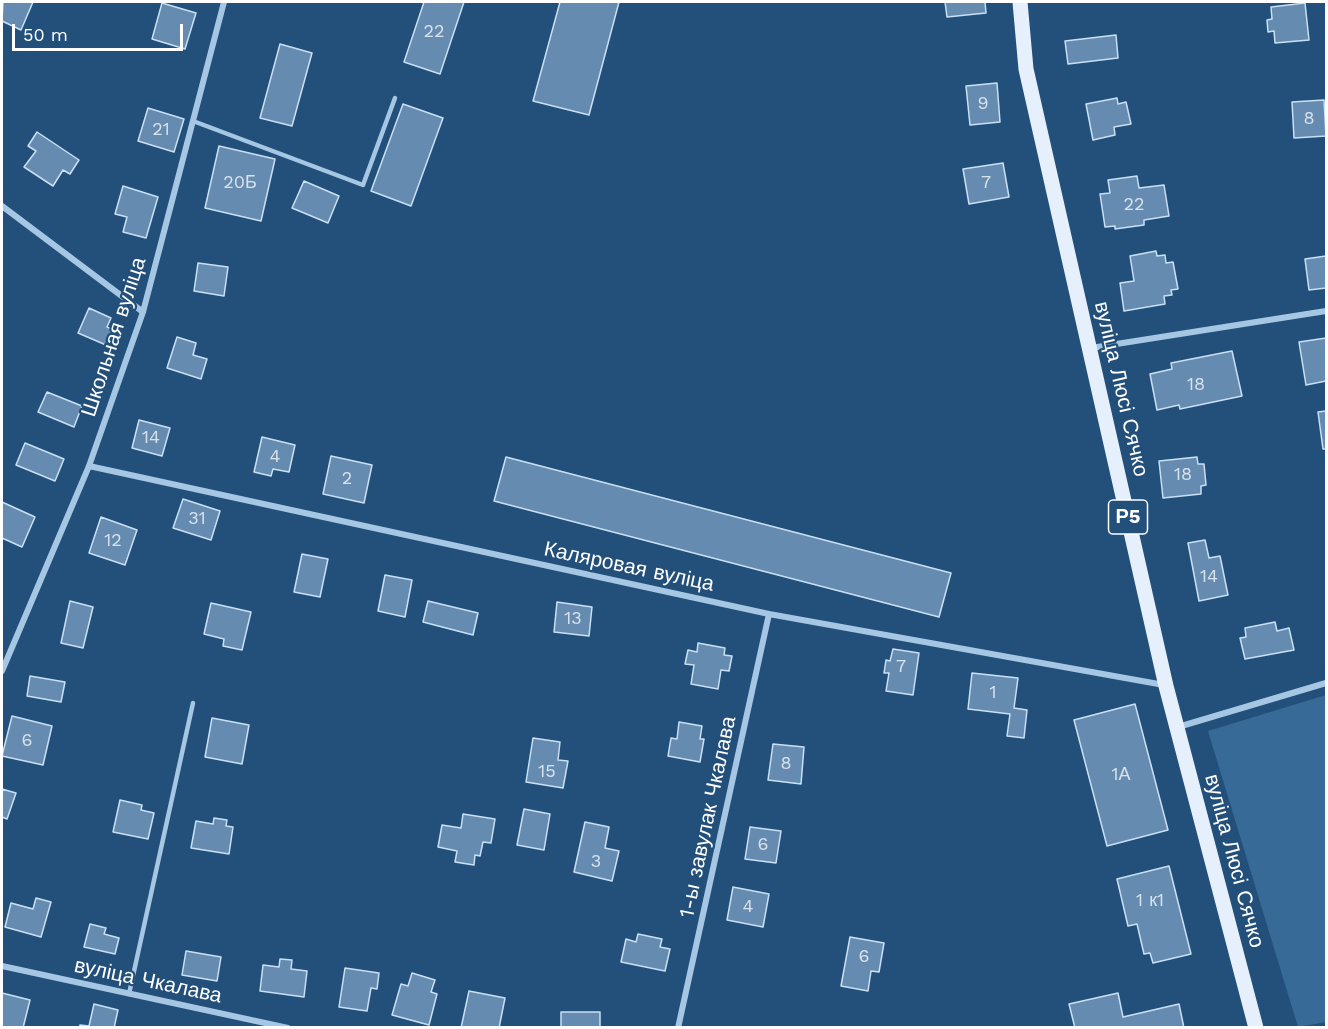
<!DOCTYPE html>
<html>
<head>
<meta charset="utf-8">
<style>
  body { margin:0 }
  #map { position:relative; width:1328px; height:1029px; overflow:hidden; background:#23507a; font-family:"Work Sans",sans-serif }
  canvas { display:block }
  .frame { position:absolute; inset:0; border:3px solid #fff; pointer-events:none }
  .scale { position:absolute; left:12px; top:24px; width:171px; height:27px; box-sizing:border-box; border:3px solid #fff; border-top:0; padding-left:8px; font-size:18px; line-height:21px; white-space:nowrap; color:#fff; -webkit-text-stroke:4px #23507a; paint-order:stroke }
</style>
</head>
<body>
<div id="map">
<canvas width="1328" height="1029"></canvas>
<div class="frame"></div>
<div class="scale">50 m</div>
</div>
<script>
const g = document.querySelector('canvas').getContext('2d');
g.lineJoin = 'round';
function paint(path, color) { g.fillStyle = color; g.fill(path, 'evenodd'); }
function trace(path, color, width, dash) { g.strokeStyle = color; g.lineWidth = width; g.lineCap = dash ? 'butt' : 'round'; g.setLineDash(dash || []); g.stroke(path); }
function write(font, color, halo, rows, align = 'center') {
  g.font = font + ' "Work Sans",sans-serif'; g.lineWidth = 4.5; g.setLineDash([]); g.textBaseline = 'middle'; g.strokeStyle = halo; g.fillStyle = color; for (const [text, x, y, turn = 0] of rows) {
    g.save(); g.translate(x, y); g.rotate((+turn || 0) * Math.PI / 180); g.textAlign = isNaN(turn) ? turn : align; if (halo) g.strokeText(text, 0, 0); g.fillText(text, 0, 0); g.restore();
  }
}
paint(new Path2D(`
  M1326,695V1022L1298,1027L1208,731Z`), '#376a97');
const building = new Path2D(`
  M3,2H33L21,30L2,21Z
  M424,2H464L440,74L404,62Z
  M560,2H619L589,115L533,101Z
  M945,2H985L986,13L947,17Z
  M162,3L196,13L185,49L152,39Z
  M1305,3L1309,40L1275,43L1274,31L1268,32L1267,20L1272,19L1271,7Z
  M1116,35L1118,58L1068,64L1065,41Z
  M280,44L312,53L292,126L260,118Z
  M997,83L1000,122L970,125L966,86Z
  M1117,98L1118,104L1126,102L1131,124L1114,127L1115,135L1093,140L1086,104Z
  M1324,100L1326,136L1294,138L1292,102Z
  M403,104L443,118L411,206L371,191Z
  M148,108L184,119L174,152L138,141Z
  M37,132L79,160L70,174L63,170L53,186L24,167L36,151L28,146Z
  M219,146L275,159L261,221L205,208Z
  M1003,163L1009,197L969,204L963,169Z
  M1137,176L1139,188L1164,185L1169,216L1144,220V225L1115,229V226L1105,227L1100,194L1110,193L1108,180Z
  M304,181L339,196L328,223L292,208Z
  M123,186L158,197L146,238L123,232L127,217L115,214Z
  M1156,251L1157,256L1165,255L1166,263L1173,262L1178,289L1171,290L1172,295L1164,296L1165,304L1124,311L1120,283L1134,281L1130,256Z
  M1326,256V288L1309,290L1305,259Z
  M198,263L228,267L224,296L194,291Z
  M89,308L111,318L107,327L120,333L113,348L78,333Z
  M177,337L196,343L193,355L207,359L201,379L167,368Z
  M1326,338V381L1306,385L1299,342Z
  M1232,351L1242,396L1180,409L1179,405L1157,410L1150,374L1172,369L1171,363Z
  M47,392L82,406L74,427L38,412Z
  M1326,411V449H1323L1318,412Z
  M139,420L170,428L162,456L132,448Z
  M262,437L295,445L289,472L273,469L271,476L254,472Z
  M25,443L64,459L55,481L16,465Z
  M331,456L372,465L364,503L323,494Z
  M506,457L951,573L939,617L494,501Z
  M1197,457L1198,464H1204L1206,485L1201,486V494L1163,498L1159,461Z
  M183,499L220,511L211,540L173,528Z
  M2,502L35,517L22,547L2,538Z
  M101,517L137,530L125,565L89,553Z
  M1205,540L1209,558L1220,556L1228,595L1199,601L1188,543Z
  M302,554L328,559L320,597L294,592Z
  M385,575L412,580L405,617L378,611Z
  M70,601L93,607L83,648L61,643Z
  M428,601L478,613L473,635L423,622Z
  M557,602L592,607L589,636L554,632Z
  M211,603L251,612L242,650L223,646L224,639L204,634Z
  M1275,622L1277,631L1289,628L1294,650L1245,659L1240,638L1246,637L1245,628Z
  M698,643L725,648L724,655L732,656L729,671L721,670L718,689L691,684L694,665L685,664L688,650L697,652Z
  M893,649L919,653L913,695L886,691L889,673H884L886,660L890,661Z
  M972,673L1018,678L1014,708L1027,710L1024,738L1007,736L1010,714L968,709Z
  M30,676L65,682L61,702L27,696Z
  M1135,704L1168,830L1107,846L1074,720Z
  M12,716L52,726L43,765L2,756Z
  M212,718L249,725L242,764L205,757Z
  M679,722L702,726L700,739H704L700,762L668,756L671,738L677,739Z
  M533,738L560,742L558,760L568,761L563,788L526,782Z
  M773,744L804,747L801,784L768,780Z
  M2,789L16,793L7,819L2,817Z
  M120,800L142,805L141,810L154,813L148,839L113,832Z
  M524,809L550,814L544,850L517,845Z
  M463,814L495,819L491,843L483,842L480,856L475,855L474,865L455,862L457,851L438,847L442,825L461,828Z
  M214,818L227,820L226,826L233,827L229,854L191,848L196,821L213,824Z
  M585,822L609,827L605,848L619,851L612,881L574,872Z
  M750,827L781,831L776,863L745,859Z
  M1169,866L1191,954L1153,963L1150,953L1144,954L1137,924L1128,926L1117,879Z
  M733,887L769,894L763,927L727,920Z
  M36,898L51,902L41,937L5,927L11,903L33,909Z
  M90,924L106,928L104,934L119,938L115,954L84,947Z
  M638,934L662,939L660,947L670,949L665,971L621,962L626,939L636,942Z
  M850,937L884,943L879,972L871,971L868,991L841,986Z
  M186,951L221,957L217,981L182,975Z
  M280,959L292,960L291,969L307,971L304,997L260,991L263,965L279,967Z
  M345,968L379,973L377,989L371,988L367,1011L339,1007Z
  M412,973L435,980L431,992L437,994L429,1025L392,1015L401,984L408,986Z
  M469,991L505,998L499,1028H461Z
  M2,993L30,1000L23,1028H2Z
  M1118,993L1123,1017L1179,1004L1184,1028H1075L1069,1004Z
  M94,1004L118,1010L114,1028H79L80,1025L89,1026Z
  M561,1012H600V1028H561Z`);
paint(building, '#658cb0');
trace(building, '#c9e0f4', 1.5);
trace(new Path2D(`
  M193,121L363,185L395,98
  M129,994L193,703`), '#a6c7e4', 4.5);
trace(new Path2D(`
  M2,206L143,312
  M1091,348L1326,311
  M89,466L769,614L1164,685
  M2,671L89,466L143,312L224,2
  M1178,727L1326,683
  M2,966L288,1028
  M678,1028L769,614`), '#a6c7e4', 6);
trace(new Path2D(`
  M1020,2L1026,69L1166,686L1256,1028`), '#e6f0fc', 15);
write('18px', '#d8e2eb', null, [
  ["22",434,32],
  ["9",983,104],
  ["8",1309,119],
  ["21",161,130],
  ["20Б",240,183],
  ["7",986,183],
  ["22",1134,205],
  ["18",1196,385],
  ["14",151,438],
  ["4",275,457],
  ["18",1183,475],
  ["2",347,479],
  ["31",197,519],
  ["12",113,541],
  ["14",1209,577],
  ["13",573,619],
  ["7",901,667],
  ["1",993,693],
  ["6",27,741],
  ["8",786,764],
  ["15",547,772],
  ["1А",1121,775],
  ["6",763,845],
  ["3",596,862],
  ["1 к1",1150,901],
  ["4",748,907],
  ["6",864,957]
]);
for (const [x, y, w] of [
  [1128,517,39]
]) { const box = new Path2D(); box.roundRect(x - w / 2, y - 17, w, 34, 4.5); g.fillStyle = '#23507a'; g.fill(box); trace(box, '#fff', 1.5); }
write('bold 20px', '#fff', null, [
  ["Р5",1128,517]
]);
write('21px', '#fff', '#23507a', [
  ["Школьная вуліца",114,337,-72],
  ["вуліца Люсі Сячко",1121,389,77],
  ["Каляровая вуліца",629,567,12],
  ["1-ы завулак Чкалава",708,817,-78],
  ["вуліца Люсі Сячко",1234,861,75],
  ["вуліца Чкалава",148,981,12]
]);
</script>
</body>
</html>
